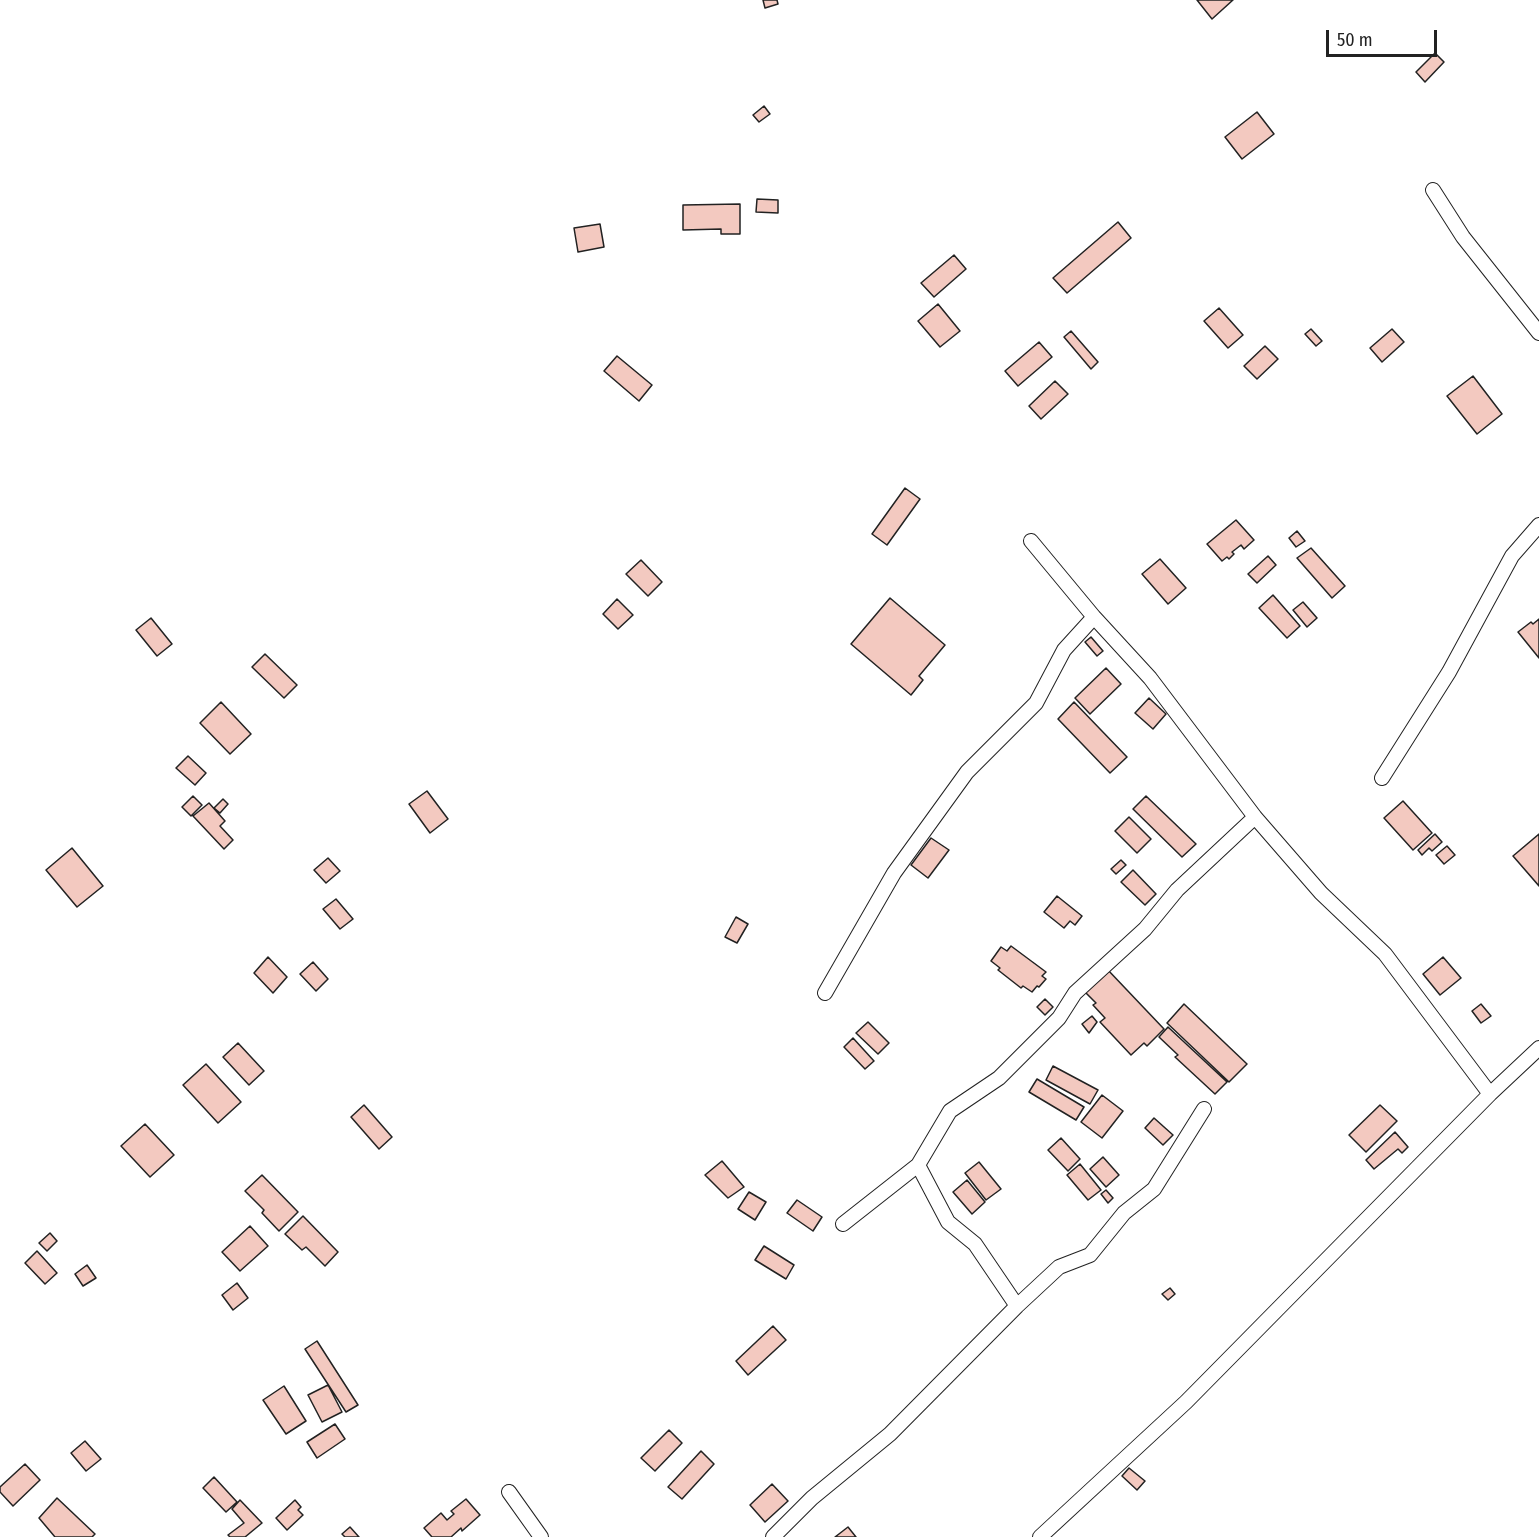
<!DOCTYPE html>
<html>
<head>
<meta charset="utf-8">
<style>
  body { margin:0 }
  #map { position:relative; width:1539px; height:1537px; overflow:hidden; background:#fff; font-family:"Fira Sans Condensed",sans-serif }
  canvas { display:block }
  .scale { position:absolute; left:1326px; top:30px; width:111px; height:27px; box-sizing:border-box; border:3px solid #222; border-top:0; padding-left:8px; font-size:18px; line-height:21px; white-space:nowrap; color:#222; -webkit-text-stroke:4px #fff; paint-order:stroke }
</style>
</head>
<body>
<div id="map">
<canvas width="1539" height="1537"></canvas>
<div class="scale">50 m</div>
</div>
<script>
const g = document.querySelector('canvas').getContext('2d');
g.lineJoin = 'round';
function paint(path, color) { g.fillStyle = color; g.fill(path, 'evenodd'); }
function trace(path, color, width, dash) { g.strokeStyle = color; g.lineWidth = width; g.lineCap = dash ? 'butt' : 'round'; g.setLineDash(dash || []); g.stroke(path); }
const building = new Path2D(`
  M763,0H777L778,4L765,8Z
  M1197,0H1233L1212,19Z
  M1435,53L1444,62L1425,82L1416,72Z
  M764,106L770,114L759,122L753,115Z
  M1257,112L1274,134L1242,159L1225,137Z
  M757,199L778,200V213L756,212Z
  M740,204V234H721V229L683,230V205Z
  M1118,222L1131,238L1067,293L1053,278Z
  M600,224L604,247L578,252L574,228Z
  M954,255L966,269L934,297L921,283Z
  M938,304L960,331L940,347L918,321Z
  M1219,308L1243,335L1228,348L1204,321Z
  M1311,329L1322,341L1316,346L1305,334Z
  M1392,329L1404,342L1382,362L1370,348Z
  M1071,331L1098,362L1091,369L1064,337Z
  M1039,342L1052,357L1018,386L1005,371Z
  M1265,346L1278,359L1257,379L1244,366Z
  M617,356L652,385L639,401L604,371Z
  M1473,376L1502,414L1477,434L1447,396Z
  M1055,381L1068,394L1041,419L1029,406Z
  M905,488L920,499L887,545L872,534Z
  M1236,520L1254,540L1244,549L1241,545L1232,552L1234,554L1229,559L1227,557L1222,561L1207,544Z
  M1297,531L1305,541L1296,547L1289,538Z
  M1311,548L1345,586L1332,598L1297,558Z
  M1268,556L1276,565L1257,583L1248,574Z
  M1160,559L1186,588L1168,604L1142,574Z
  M641,560L662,582L648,596L626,574Z
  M1273,595L1300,626L1287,638L1259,608Z
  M890,598L945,645L919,676L923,680L911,695L851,644Z
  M617,599L633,615L618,629L603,614Z
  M1303,602L1317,618L1307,627L1293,610Z
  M151,618L172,644L157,656L136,630Z
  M1539,619V658L1518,632L1531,622L1533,624Z
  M1091,637L1103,651L1097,656L1085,642Z
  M265,654L297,685L284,698L252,667Z
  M1106,668L1121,684L1090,714L1075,698Z
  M1149,698L1166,714L1153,729L1135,713Z
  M221,702L251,734L230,754L200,723Z
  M1074,702L1127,757L1110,773L1058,719Z
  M188,756L206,773L195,785L176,768Z
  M427,791L448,819L430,833L409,804Z
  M193,796L202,805L191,816L182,807Z
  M1146,796L1196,844L1182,857L1133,809Z
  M223,799L228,804L220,813L214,808Z
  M1403,801L1432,833L1413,850L1384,818Z
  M209,803L225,821L220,826L233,840L224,849L193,816Z
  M1129,817L1151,839L1137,853L1115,831Z
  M1435,834L1442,842L1432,851L1429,848L1422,855L1418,850Z
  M1539,834V886L1513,856Z
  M931,838L949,850L928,878L911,865Z
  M1447,846L1455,855L1444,864L1436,855Z
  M72,848L103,886L77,907L46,870Z
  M328,858L340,871L326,883L314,870Z
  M1121,860L1126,865L1116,874L1111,869Z
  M1133,870L1156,894L1145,905L1121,882Z
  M1057,896L1082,916L1075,925L1070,921L1064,928L1044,912Z
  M336,899L353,919L340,929L323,909Z
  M736,917L748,924L737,943L725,937Z
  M1011,946L1046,972L1042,976L1046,979L1039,987L1037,986L1032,992L1023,986L1021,988L998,970L1000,968L991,961L1001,947L1007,951Z
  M268,957L287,977L273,993L254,973Z
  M1443,957L1461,978L1440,995L1423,974Z
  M313,962L328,979L316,991L300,974Z
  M1107,969L1164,1029L1147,1046L1144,1043L1131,1055L1100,1022L1105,1018L1093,1005L1096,1003L1084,991Z
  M1045,999L1053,1007L1045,1015L1037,1007Z
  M1184,1004L1247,1064L1229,1082L1167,1023Z
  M1481,1004L1491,1016L1481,1023L1472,1011Z
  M1092,1016L1097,1022L1089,1033L1082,1024Z
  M868,1022L889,1043L878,1054L856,1033Z
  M1168,1027L1227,1082L1215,1094L1175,1057L1178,1055L1159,1037Z
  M853,1038L874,1061L865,1069L844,1047Z
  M238,1043L264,1071L249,1085L223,1057Z
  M206,1064L241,1102L218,1123L183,1085Z
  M1053,1066L1098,1090L1090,1104L1046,1080Z
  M1037,1079L1084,1107L1076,1120L1029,1092Z
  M1102,1095L1123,1111L1102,1138L1081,1122Z
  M364,1105L392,1137L379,1149L351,1117Z
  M1380,1105L1397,1121L1366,1152L1349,1135Z
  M1154,1118L1173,1135L1163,1145L1145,1128Z
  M145,1124L174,1155L150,1177L121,1146Z
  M1395,1132L1408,1147L1402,1153L1398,1149L1374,1169L1366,1160Z
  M1061,1138L1080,1159L1068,1171L1048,1150Z
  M1103,1157L1119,1175L1106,1187L1090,1169Z
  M722,1161L744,1187L728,1198L705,1175Z
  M979,1162L1001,1189L986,1200L965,1173Z
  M1080,1164L1101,1190L1088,1200L1067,1175Z
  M262,1175L298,1212L279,1231L262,1213L264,1210L245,1191Z
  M967,1180L985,1202L972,1214L953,1192Z
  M1106,1190L1113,1198L1108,1203L1101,1194Z
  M749,1192L766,1202L755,1220L738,1209Z
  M797,1200L822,1217L813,1231L787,1213Z
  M303,1216L338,1252L325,1266L306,1247L302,1250L285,1234Z
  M250,1226L268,1246L240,1271L222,1252Z
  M50,1233L57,1241L47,1251L39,1243Z
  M764,1246L794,1265L786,1279L755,1260Z
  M37,1251L57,1273L45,1284L25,1263Z
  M87,1265L96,1278L83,1286L75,1274Z
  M237,1283L248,1298L233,1310L222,1295Z
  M1170,1288L1175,1294L1168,1300L1162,1294Z
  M773,1326L786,1340L748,1375L736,1361Z
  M317,1341L358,1405L346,1412L305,1349Z
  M328,1385L342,1412L322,1422L308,1395Z
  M284,1386L306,1421L286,1434L263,1400Z
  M335,1424L345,1439L317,1458L307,1442Z
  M669,1430L682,1443L655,1471L641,1458Z
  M85,1441L101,1459L86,1471L71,1453Z
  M701,1451L714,1464L682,1499L668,1487Z
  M25,1464L40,1480L13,1506L0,1492V1487Z
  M1129,1468L1145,1481L1137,1490L1122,1476Z
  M214,1477L237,1502L226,1512L203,1488Z
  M772,1484L788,1501L765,1522L750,1505Z
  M57,1498L95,1534L92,1537H55L39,1518Z
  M466,1499L480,1515L462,1531L461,1528L451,1537H432L424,1528L441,1513L447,1520L454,1514L451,1511Z
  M240,1500L262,1523L245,1537H230L228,1535L244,1523L232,1509Z
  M295,1500L301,1507L298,1510L303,1515L287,1530L276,1518Z
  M350,1527L359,1537H345L342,1534Z
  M848,1527L856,1537H835Z`);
paint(building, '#f3c9c0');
trace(building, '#222', 1.5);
const minor = new Path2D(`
  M1433,190L1463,237L1539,333
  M1031,541L1094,617L1150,678L1255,817L1321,893L1385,954L1490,1094
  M1382,778L1449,672L1512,556L1539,525
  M825,993L894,873L967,772L1036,703L1064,650L1094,617
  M918,1165L948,1222L975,1244L1017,1306
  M843,1224L918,1165L950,1111L999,1078L1059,1018L1075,993L1145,929L1177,890L1255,817
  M509,1492L541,1537
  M773,1537L812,1498L890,1434L1017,1306L1059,1267L1090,1255L1124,1213L1154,1189L1204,1109
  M1040,1537L1186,1402L1490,1094L1539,1048`);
trace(minor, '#222', 16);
trace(minor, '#fff', 14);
</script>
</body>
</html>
